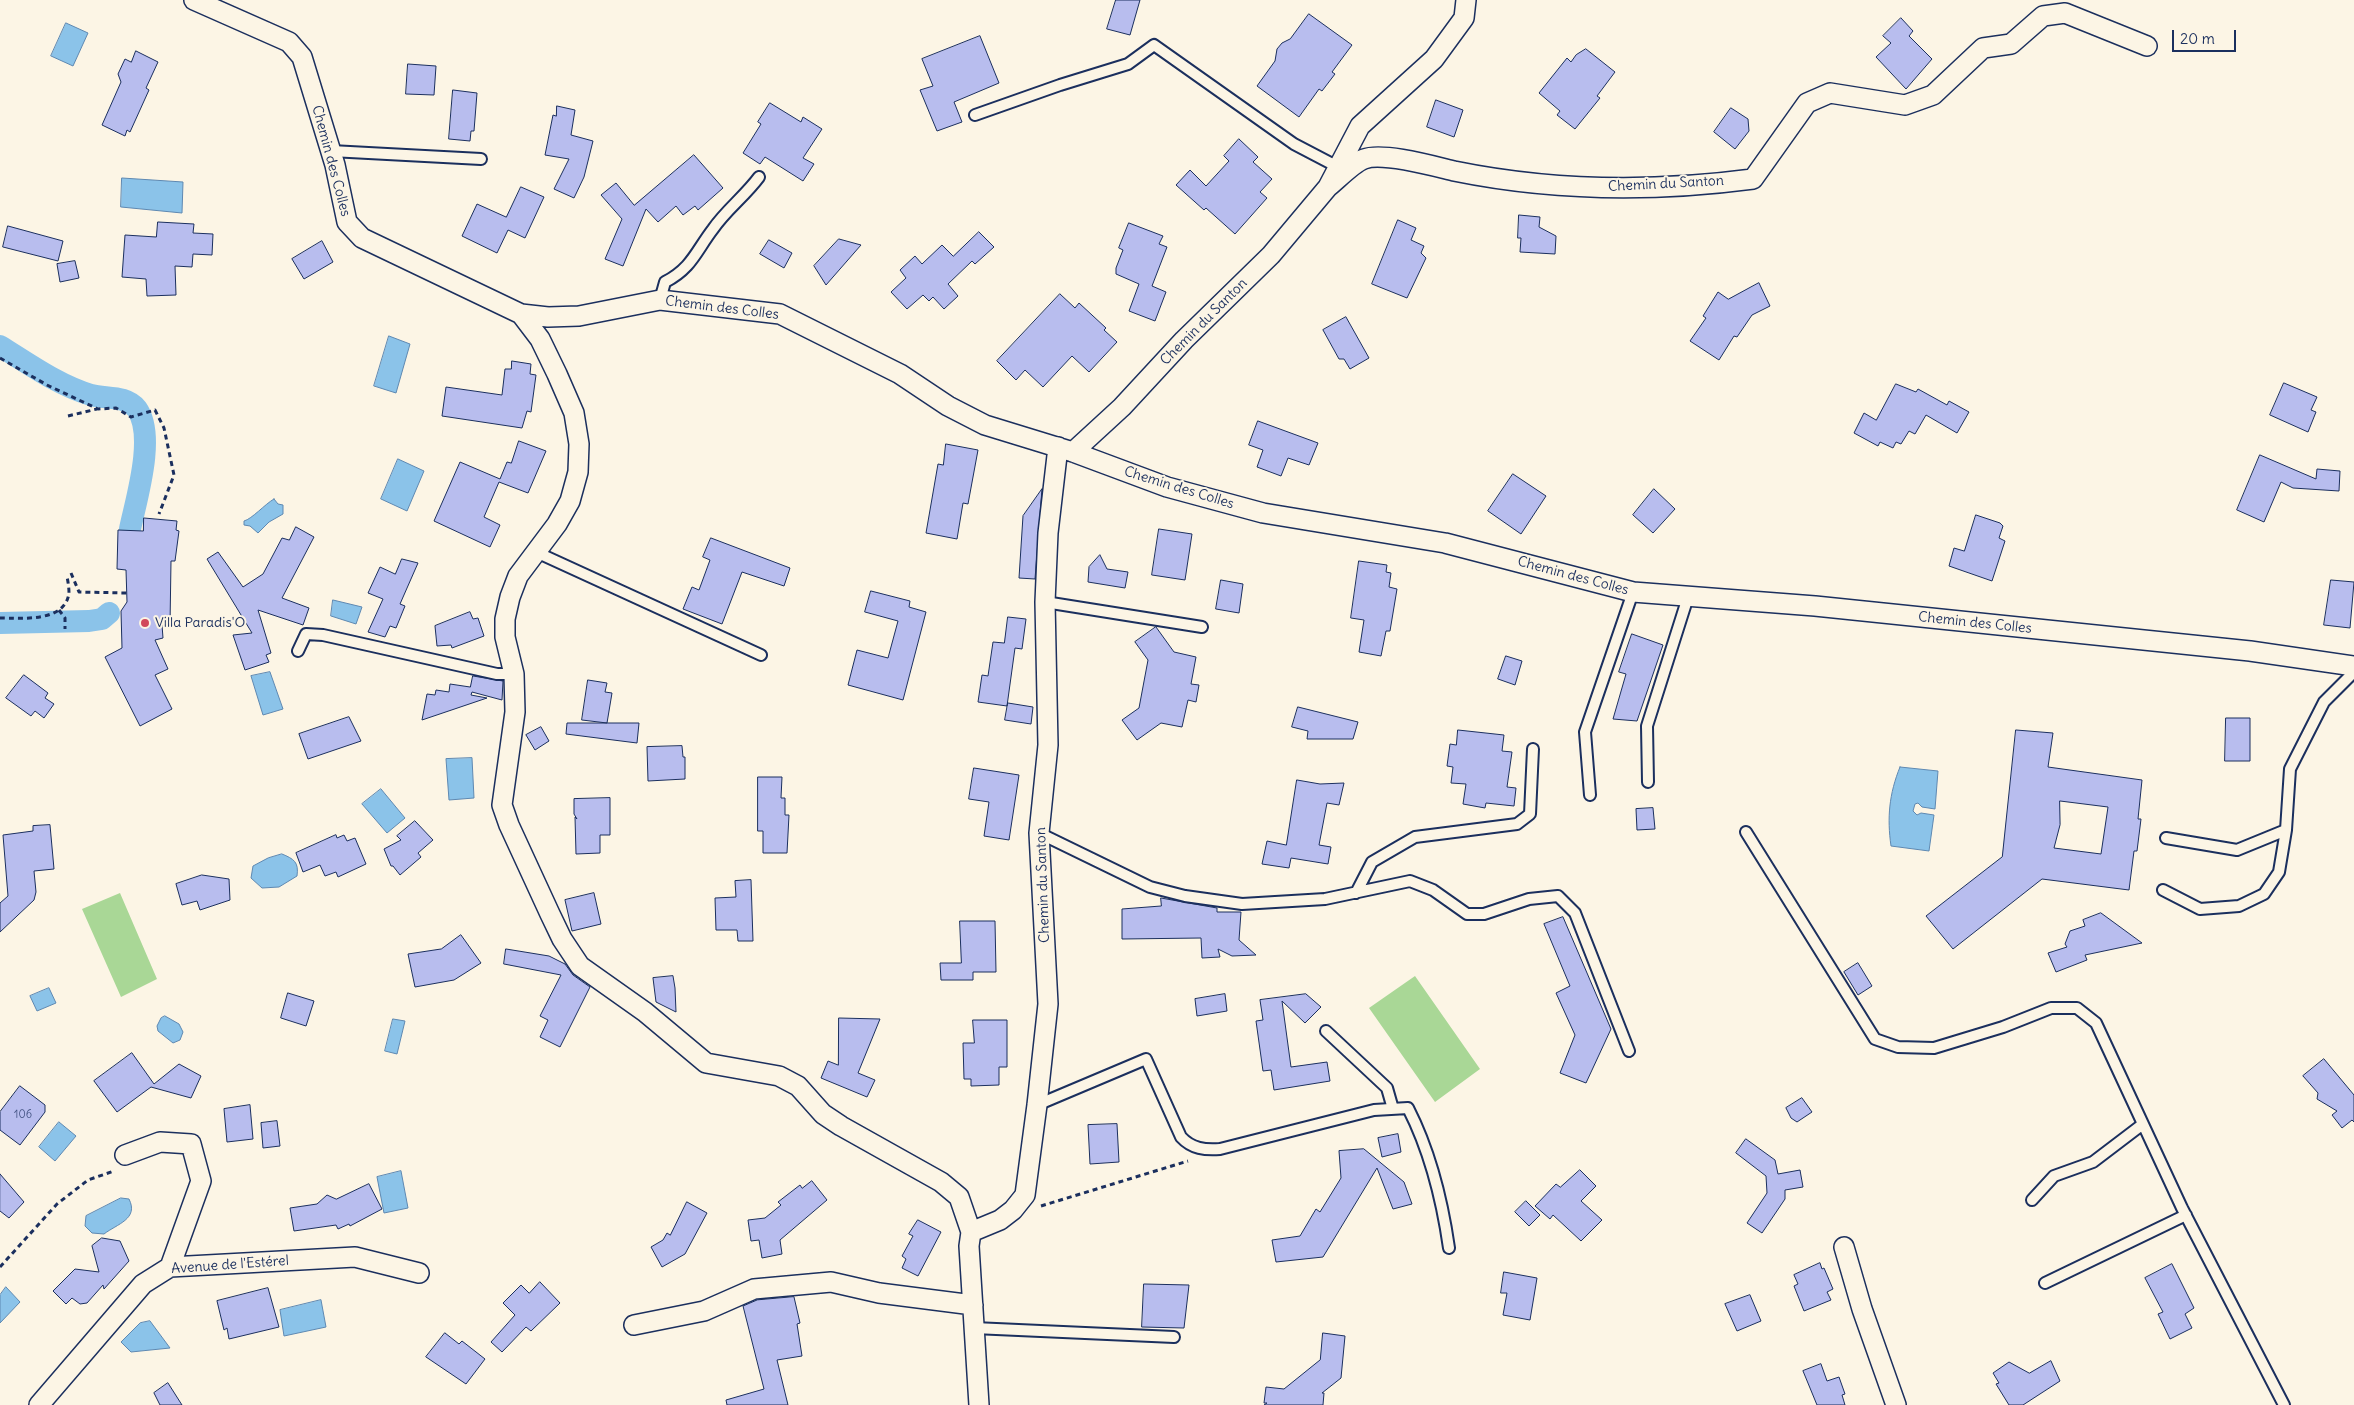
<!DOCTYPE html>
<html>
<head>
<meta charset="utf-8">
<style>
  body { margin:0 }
  #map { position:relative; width:2354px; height:1405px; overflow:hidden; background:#fcf5e5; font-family:Delius,sans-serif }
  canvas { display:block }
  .scale { position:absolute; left:2172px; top:30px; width:64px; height:22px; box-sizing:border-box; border:2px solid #1b2f5e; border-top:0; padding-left:6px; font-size:15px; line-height:18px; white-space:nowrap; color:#1b2f5e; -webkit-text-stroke:4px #fcf5e5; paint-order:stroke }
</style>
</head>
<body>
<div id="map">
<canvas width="2354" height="1405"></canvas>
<div class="scale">20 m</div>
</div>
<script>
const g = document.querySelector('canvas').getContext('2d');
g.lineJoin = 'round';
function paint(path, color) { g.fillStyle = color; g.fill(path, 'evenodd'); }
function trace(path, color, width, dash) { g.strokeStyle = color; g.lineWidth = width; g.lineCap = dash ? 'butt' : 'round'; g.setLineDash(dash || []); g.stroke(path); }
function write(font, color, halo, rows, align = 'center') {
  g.font = font + ' Delius,sans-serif'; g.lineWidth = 4; g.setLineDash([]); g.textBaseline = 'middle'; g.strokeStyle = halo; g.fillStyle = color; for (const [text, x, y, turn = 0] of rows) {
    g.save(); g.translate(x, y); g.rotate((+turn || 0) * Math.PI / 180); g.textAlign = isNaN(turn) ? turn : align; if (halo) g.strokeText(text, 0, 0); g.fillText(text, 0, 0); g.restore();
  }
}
paint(new Path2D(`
  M120,893L157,979L121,997L82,909Z
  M1415,976L1480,1069L1435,1102L1369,1008Z`), '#a9d796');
const water = new Path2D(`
  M66,23L88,33L73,66L51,56Z
  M122,178L183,182L182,213L121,207Z
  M389,336L410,344L396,393L374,386Z
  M398,459L424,471L407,511L381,499Z
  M274,499L278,504L283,505V514L269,522L258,533L250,526L244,525V521C252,519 265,504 274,499Z
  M333,600L362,607L356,624L331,616Z
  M270,672L283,709L263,715L251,676Z
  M472,758L474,798L449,800L446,759Z
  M1900,767L1938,771L1935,809L1922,807L1918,803L1915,804L1913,811L1917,815L1921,813L1934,815L1929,851L1891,846C1887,818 1889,794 1900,767Z
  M381,789L405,818L387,833L362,804Z
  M282,854C294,859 299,862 297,876L279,887L262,888L251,878L253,866L268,858Z
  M49,988L56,1003L37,1011L30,996Z
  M165,1016L179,1024L183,1032L180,1040L173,1043L158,1031L157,1026L161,1018Z
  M393,1019L405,1021L397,1054L385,1051Z
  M59,1122L76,1136L55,1161L39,1147Z
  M401,1171L408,1208L384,1213L377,1177Z
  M121,1198L129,1199C139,1219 117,1224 104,1234L92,1233L85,1226L86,1216Z
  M6,1287L20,1302L0,1323V1295Z
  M321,1300L326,1327L284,1336L280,1310Z
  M150,1321L170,1348L131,1352L121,1342L140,1323Z`);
paint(water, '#8bc3e9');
trace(water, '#5e88b1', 1);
trace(new Path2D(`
  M0,346C29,364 58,385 91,395C106,399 126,395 137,409C156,436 136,500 130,529
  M0,623L89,621L102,619L109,613`), '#8bc3e9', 22);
const building = new Path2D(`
  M1116,0H1140L1130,35L1107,29Z
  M1309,14L1352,45L1332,72L1335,74L1322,91L1319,89L1299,117L1257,86L1275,61L1277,49L1282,43L1290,39Z
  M1901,18L1913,31L1909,36L1932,59L1906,89L1876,57L1891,43L1883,36Z
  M980,36L999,83L954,102L962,122L937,131L920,90L933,86L922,59Z
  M1586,49L1615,72L1597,96L1600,98L1575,129L1557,115L1560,111L1539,93L1567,58L1571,62L1576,55Z
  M136,51L158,62L146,88L149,90L130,132L127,130L125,136L102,125L121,82L118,74L125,59L131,62Z
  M408,64L436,66L434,95L406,94Z
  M453,90L477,93L474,131H471L470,141L449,139Z
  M1436,100L1463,110L1454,137L1427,127Z
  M770,103L801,122L803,117L822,129L803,158L814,164L803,181L765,157L760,164L743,153L761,124L758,122Z
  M557,106L575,110L571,135L593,141L584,177L574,198L554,189L569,159L545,155L553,115L556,116Z
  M1731,108L1748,119L1749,131L1735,149L1714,132Z
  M1239,139L1258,157L1253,162L1272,179L1260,192L1267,198L1235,234L1206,208L1204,210L1176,185L1190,170L1206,186L1229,161L1224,156Z
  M694,155L723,188L698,210L695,206L683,215L676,206L658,222L646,209L623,266L605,259L622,219L601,195L616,183L634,205Z
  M521,187L544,197L525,238L508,230L497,253L462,236L477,204L506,217Z
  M1519,215L1540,217L1539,227L1556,236L1555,254L1520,252L1521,238H1518Z
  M1398,220L1416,228L1411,240L1424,246L1421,253L1426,258L1407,298L1372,284Z
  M158,222L194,224L193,233L213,234L212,255L193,254L192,267L175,266L176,295L147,296L146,279L122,277L125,235L156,237Z
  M1129,223L1163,236L1159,244L1167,247L1152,286L1166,292L1155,321L1129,311L1139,284L1116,274V268L1123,250L1119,248Z
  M8,226L63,241L58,261L3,247Z
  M979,232L994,247L975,264L972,261L948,284L958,296L944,309L933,297L929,301L923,295L907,309L891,292L906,278L900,270L915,256L922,264L942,245L953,256Z
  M839,239L861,245L826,285L814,266Z
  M769,240L792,253L784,268L760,254Z
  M322,241L333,262L304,279L292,259Z
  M75,261L79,278L60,282L57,264Z
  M1759,283L1770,306L1752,315L1737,337L1734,336L1719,360L1690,341L1706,318L1703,316L1718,292L1728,299Z
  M1060,294L1075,308L1079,303L1106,328L1104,330L1117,342L1089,372L1072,356L1043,387L1025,370L1016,380L997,361Z
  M1346,317L1369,358L1350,369L1344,359H1339L1323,330Z
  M512,361L531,364L530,374L536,375L531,412L527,411L522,428L442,416L446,387L502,395L505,369H511Z
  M2284,383L2317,397L2311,410L2316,412L2308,432L2270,415Z
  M1896,384L1916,392L1918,389L1947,405L1949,401L1969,412L1957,433L1926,415L1915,434L1909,431L1901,444L1896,442L1893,448L1880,442L1878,446L1854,433L1864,413L1876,420Z
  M1258,421L1318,443L1309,465L1288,458L1281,476L1257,467L1263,450L1249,445Z
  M519,441L546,451L528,493L499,482L484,517L500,525L490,547L434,521L460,462L500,479L507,462L511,463Z
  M946,444L978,450L968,504L963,503L957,539L926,533L938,464L943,465Z
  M2260,455L2316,479L2317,469L2340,471L2339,491L2293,488L2281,482L2264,522L2237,510Z
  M1513,474L1546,496L1521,534L1488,511Z
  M1042,489L1035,579L1019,578L1023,516Z
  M1654,489L1675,509L1653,533L1633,515Z
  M1976,515L2000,523L2003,526L1999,538L2005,541L1992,581L1949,566L1954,548L1964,551Z
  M144,518L177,521L176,530L179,531L175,561H171L170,625H162L163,638L155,640L168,669L155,675L172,709L140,726L105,657L122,648L121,611L127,602L126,570L117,569L118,530L143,531Z
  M296,527L314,537L282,598L309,608L303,625L258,610L271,653L266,655L269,662L245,670L233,635L252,633L207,559L218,552L243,587L263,574L282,538L289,540Z
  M1159,529L1192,534L1185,580L1152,575Z
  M711,538L790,568L784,586L742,572L722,624L683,609L692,587L699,590L710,560L703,557Z
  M1100,555L1107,569L1128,572L1125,588L1088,582L1089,567Z
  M402,559L418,563L400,604L405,606L396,628L390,626L385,637L368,632L383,599L368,593L380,567L395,574Z
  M1359,561L1387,565L1386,572L1391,573L1389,587L1397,589L1390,631H1386L1381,656L1359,652L1364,620L1351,618Z
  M1221,580L1243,584L1239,613L1216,609Z
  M2331,580L2354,582L2350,628L2324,625Z
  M871,591L910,601L909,607L926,612L903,700L848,685L857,650L888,658L898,621L865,612Z
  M470,612L473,619L478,618L484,636L452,648L451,645L437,646L435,626Z
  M1008,617L1026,619L1022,649L1015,648L1007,706L978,702L982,675L988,676L993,642L1004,643Z
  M1156,627L1174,652L1196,657L1191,684L1199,685L1196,702L1188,700L1182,727L1161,723L1137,740L1122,720L1139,708L1148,660L1135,642Z
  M1632,634L1663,645L1637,721L1613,719L1626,674L1619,672Z
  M1506,656L1522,661L1515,685L1498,679Z
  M24,675L48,693L45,698L54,704L44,718L35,711L31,716L6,698Z
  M473,676L503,681L502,700L472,692L471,695L487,698L422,720L427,694L435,695L436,690L449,692L450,684L470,687Z
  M588,680L607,683L605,692L612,693L607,723H639L637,743L566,734L567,723H607L582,720Z
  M1008,703L1033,707L1031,724L1005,720Z
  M1298,707L1358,722L1353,739H1307L1308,731L1292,727Z
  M349,717L361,741L308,759L299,734Z
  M2226,718H2250V761H2225Z
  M541,727L549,741L535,750L526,735Z
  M1458,730L1504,735L1502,751L1512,752L1507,787L1516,788L1514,806L1486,803L1485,808L1463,804L1466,784L1451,783L1453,767L1447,766L1450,744L1456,745Z
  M2016,730L2053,733L2048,767L2142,780L2138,819H2141L2137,851H2134L2129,890L2042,879L1953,949L1926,916L2002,857ZM2060,801L2108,807L2101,854L2054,848L2060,825Z
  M682,746L683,757H685V779L648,781L647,747Z
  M974,768L1019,775L1009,840L984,836L989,802L969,799Z
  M758,777H782L781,798H785V815H789L787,853H763V831H758Z
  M1297,780L1320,784L1344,783L1339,805L1327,803L1319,845L1331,847L1328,864L1291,858L1289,868L1262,864L1267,841L1286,845Z
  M610,798V835H600V853L576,854L575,817L577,819L574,814V799Z
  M1653,808L1655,829L1637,830L1636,809Z
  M415,821L433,840L418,853L421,857L400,875L393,866H391L384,849L401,840L397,836Z
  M50,825L54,869L34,871L36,892L34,900L0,932V903L8,896L3,835L33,831V826Z
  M336,835L337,838L344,835L347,841L355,838L366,864L338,877L336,872L325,876L320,865L303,872L296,853Z
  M202,875L229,879L230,900L200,910L197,901L182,905L176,884Z
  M751,880L753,941H738L737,930H716L715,898L736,897L735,881Z
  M594,893L601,924L572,931L565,900Z
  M1161,898L1217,908V912H1241L1239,940L1256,955L1232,956L1218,949L1220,957L1202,958L1201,938L1122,939V909L1161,906Z
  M2101,913L2142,943L2085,955L2087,960L2056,972L2048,953L2067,947L2065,944L2070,931L2085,926L2083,920Z
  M1563,917L1611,1029L1586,1083L1560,1073L1575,1035L1556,993L1570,986L1544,924Z
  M960,921H995L996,972H973V980H941L940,963H961Z
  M461,935L481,963L454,980L415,987L408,954L441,949Z
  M506,949L549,956L565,964L573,975L590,987L560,1047L540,1037L548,1020L540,1016L561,975L504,964Z
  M1858,963L1872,986L1858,995L1844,972Z
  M673,976L675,988L676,1012L656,1002L653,978Z
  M288,993L314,1001L306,1026L281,1018Z
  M1225,994L1227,1011L1197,1016L1195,999Z
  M1306,994L1321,1007L1305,1023L1282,1001L1291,1067L1327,1062L1330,1081L1274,1090L1271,1070L1263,1071L1256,1021L1263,1020L1260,1000Z
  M839,1018L880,1019L858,1073L875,1080L867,1097L821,1078L828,1061L838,1065Z
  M973,1020H1007V1067H999V1085L971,1086V1079H964L963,1043H974Z
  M132,1053L154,1084L179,1064L201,1076L191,1098L151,1087L117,1112L94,1081Z
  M2324,1059L2354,1095V1122L2352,1120L2342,1128L2332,1115L2337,1111L2317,1099L2318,1093L2303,1076Z
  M20,1086L45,1105V1112L20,1145L0,1130V1112Z
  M1802,1098L1812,1112L1797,1122L1791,1118L1786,1108Z
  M250,1105L253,1139L227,1142L224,1109Z
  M277,1121L280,1146L263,1148L261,1123Z
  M1117,1124L1119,1162L1090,1164L1088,1125Z
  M1398,1134L1401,1152L1382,1157L1378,1138Z
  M1746,1139L1775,1160L1778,1174L1800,1170L1803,1187L1785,1190V1199L1762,1233L1747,1223L1767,1193L1766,1176L1736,1153Z
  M1364,1149L1404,1182L1412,1204L1393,1209L1377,1168L1323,1257L1276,1262L1272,1240L1300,1236L1316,1209L1320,1212L1341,1178L1339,1151Z
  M1580,1170L1596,1186L1581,1201L1602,1220L1581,1241L1553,1215L1550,1219L1535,1206L1556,1184L1560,1187Z
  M0,1174L24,1202L9,1218L0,1211Z
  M812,1181L827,1200L780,1240L782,1254L762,1258L759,1240L751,1241L748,1220L765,1218L781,1205L778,1202L800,1185L802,1188Z
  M369,1184L382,1209L350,1226L349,1224L338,1229L336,1225L294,1231L290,1208L317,1204L327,1195L336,1199Z
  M1526,1201L1540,1215L1529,1226L1515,1212Z
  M687,1202L707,1213L685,1254L662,1267L651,1247L663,1240L667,1233L670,1235Z
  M918,1220L941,1232L918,1276L902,1268L906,1259L902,1256L913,1236L909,1234Z
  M102,1238L120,1241L129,1261L104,1289L103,1285L87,1303L80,1304L72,1298L66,1304L53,1291L75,1269L99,1272L92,1246Z
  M1820,1263L1822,1269L1824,1268L1833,1289L1827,1292L1831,1300L1804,1311L1794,1286L1798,1284L1794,1275Z
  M2172,1264L2194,1308L2185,1314L2192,1328L2170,1339L2158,1314L2163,1312L2145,1278Z
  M1504,1272L1537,1278L1530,1320L1503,1315L1507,1293H1501Z
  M540,1282L560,1303L531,1331L526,1327L502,1352L491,1342L515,1315L503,1303L521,1285L529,1293Z
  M1144,1284L1189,1285L1184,1328L1142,1327Z
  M268,1288L279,1327L229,1339L227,1328L224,1330L217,1301Z
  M1750,1295L1761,1321L1737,1331L1725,1304Z
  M794,1297L800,1323L797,1324L802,1356L777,1360L788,1405H727L726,1400L764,1389L743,1306L757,1300Z
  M445,1333L459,1344L462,1341L485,1359L466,1384L426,1357Z
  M1323,1333L1345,1336L1341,1378L1322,1393H1324L1323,1405H1264L1267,1403H1264L1266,1387L1284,1389L1320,1360Z
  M2051,1361L2060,1381L2023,1405H2009L1996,1384L1999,1383L1993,1373L2009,1362L2029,1373Z
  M1821,1364L1827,1381L1839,1377L1845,1394L1842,1395L1845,1405H1817L1803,1371Z
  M168,1383L182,1405H160L154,1393Z`);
paint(building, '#b8bdee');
trace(building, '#1b2f5e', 1);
const service = new Path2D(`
  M975,115L1060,85L1128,64L1154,45L1294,144L1338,167
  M331,151L481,159
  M660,300L665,282C692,268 696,251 713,229C726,210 745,196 759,177
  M536,552L761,655
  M1045,602L1202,627
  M298,651L306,634L323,635L497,674H514
  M1648,782L1647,726L1688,597
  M1590,795L1585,732L1633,592
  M1746,832L1875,1039L1898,1047L1934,1048L2003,1027L2051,1008H2077L2096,1023L2182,1208L2284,1405
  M1039,833L1150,887L1185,896L1242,904L1325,899L1410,881L1433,890L1467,914H1484L1529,899L1558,896L1575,913L1629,1051
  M2166,838L2237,850L2286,830
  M2163,890L2200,909L2239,906L2264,894L2279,872L2286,830L2290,769L2324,702L2354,672
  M1356,893L1372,862L1415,837L1517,824L1530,814L1533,749
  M1326,1031L1387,1088L1393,1109
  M1037,1105L1146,1059L1181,1137C1192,1149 1205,1150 1220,1149L1374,1110L1408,1108C1430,1151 1442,1199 1449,1248
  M2032,1200L2054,1176L2093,1162L2143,1124
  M2045,1283L2186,1215
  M974,1328L1174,1337`);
const minor = new Path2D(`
  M194,0L289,42L302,57L335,165L347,222L362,238L521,314L548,317L579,316L660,300L780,314L900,374L948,406L985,425L1073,452L1167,487L1263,513L1445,543L1633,592L1815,606L2250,651L2354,666
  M1328,187C1337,180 1353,163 1364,159C1383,152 1433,166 1454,171C1552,191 1654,192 1753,179L1807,103L1830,93L1905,105L1933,95L1983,48L2011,44L2043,16L2065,13L2147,46
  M521,314L540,339L557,374L574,413L579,444L578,472L570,501L557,524L518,576L510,597L505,619V637L514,674L515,712L502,805L509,825L550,914L562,939L580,966L645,1012L706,1063L779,1076L798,1086L823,1114L841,1126L941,1182L959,1197L971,1232L969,1246L979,1405
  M1073,452L1122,407L1184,340L1271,255L1328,187L1360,126L1434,59L1464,18L1466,0
  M125,1155L160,1142L191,1144L201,1181L170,1267
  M971,1232L1000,1220L1013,1210L1025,1195L1037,1105L1048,1004L1039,833L1048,745L1045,602L1048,533L1058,447
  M1844,1247L1862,1309L1896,1405
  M634,1325L704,1311L754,1289L831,1282L879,1293L973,1305
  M39,1405L143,1284L170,1267L355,1257L419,1273`);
trace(service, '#1b2f5e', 14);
trace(minor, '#1b2f5e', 22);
trace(new Path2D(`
  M0,358L47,385L98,409L116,408L131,417L155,410L164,428L174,475L159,514
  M68,416L97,409
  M71,573L79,592L127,593
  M59,610L65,618V629
  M0,618C21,618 65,623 69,593C69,588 68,581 67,577
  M1041,1206L1188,1161
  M0,1267L57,1204L88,1180L114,1171`), '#1b2f5e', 3, [5, 4]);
trace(service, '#fcf5e5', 10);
trace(minor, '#fcf5e5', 19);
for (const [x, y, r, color] of [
  [145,623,5,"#d1495b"]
]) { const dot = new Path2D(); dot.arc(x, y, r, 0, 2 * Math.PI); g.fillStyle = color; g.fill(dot); trace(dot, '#fcf5e5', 2); }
write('11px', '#425282', null, [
  ["106",23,1115]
]);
write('14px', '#1b2f5e', '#fcf5e5', [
  ["Chemin des Colles",331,161,75],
  ["Chemin du Santon",1666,184,-3],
  ["Chemin des Colles",722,308,7],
  ["Chemin du Santon",1204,322,-45],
  ["Chemin des Colles",1179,488,17],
  ["Chemin des Colles",1573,576,15],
  ["Chemin des Colles",1975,623,6],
  ["Chemin du Santon",1043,885,-92],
  ["Avenue de l'Estérel",230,1265,-4]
]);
write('14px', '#1b2f5e', '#fcf5e5', [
  ["Villa Paradis'O",155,623]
], 'left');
</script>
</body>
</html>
